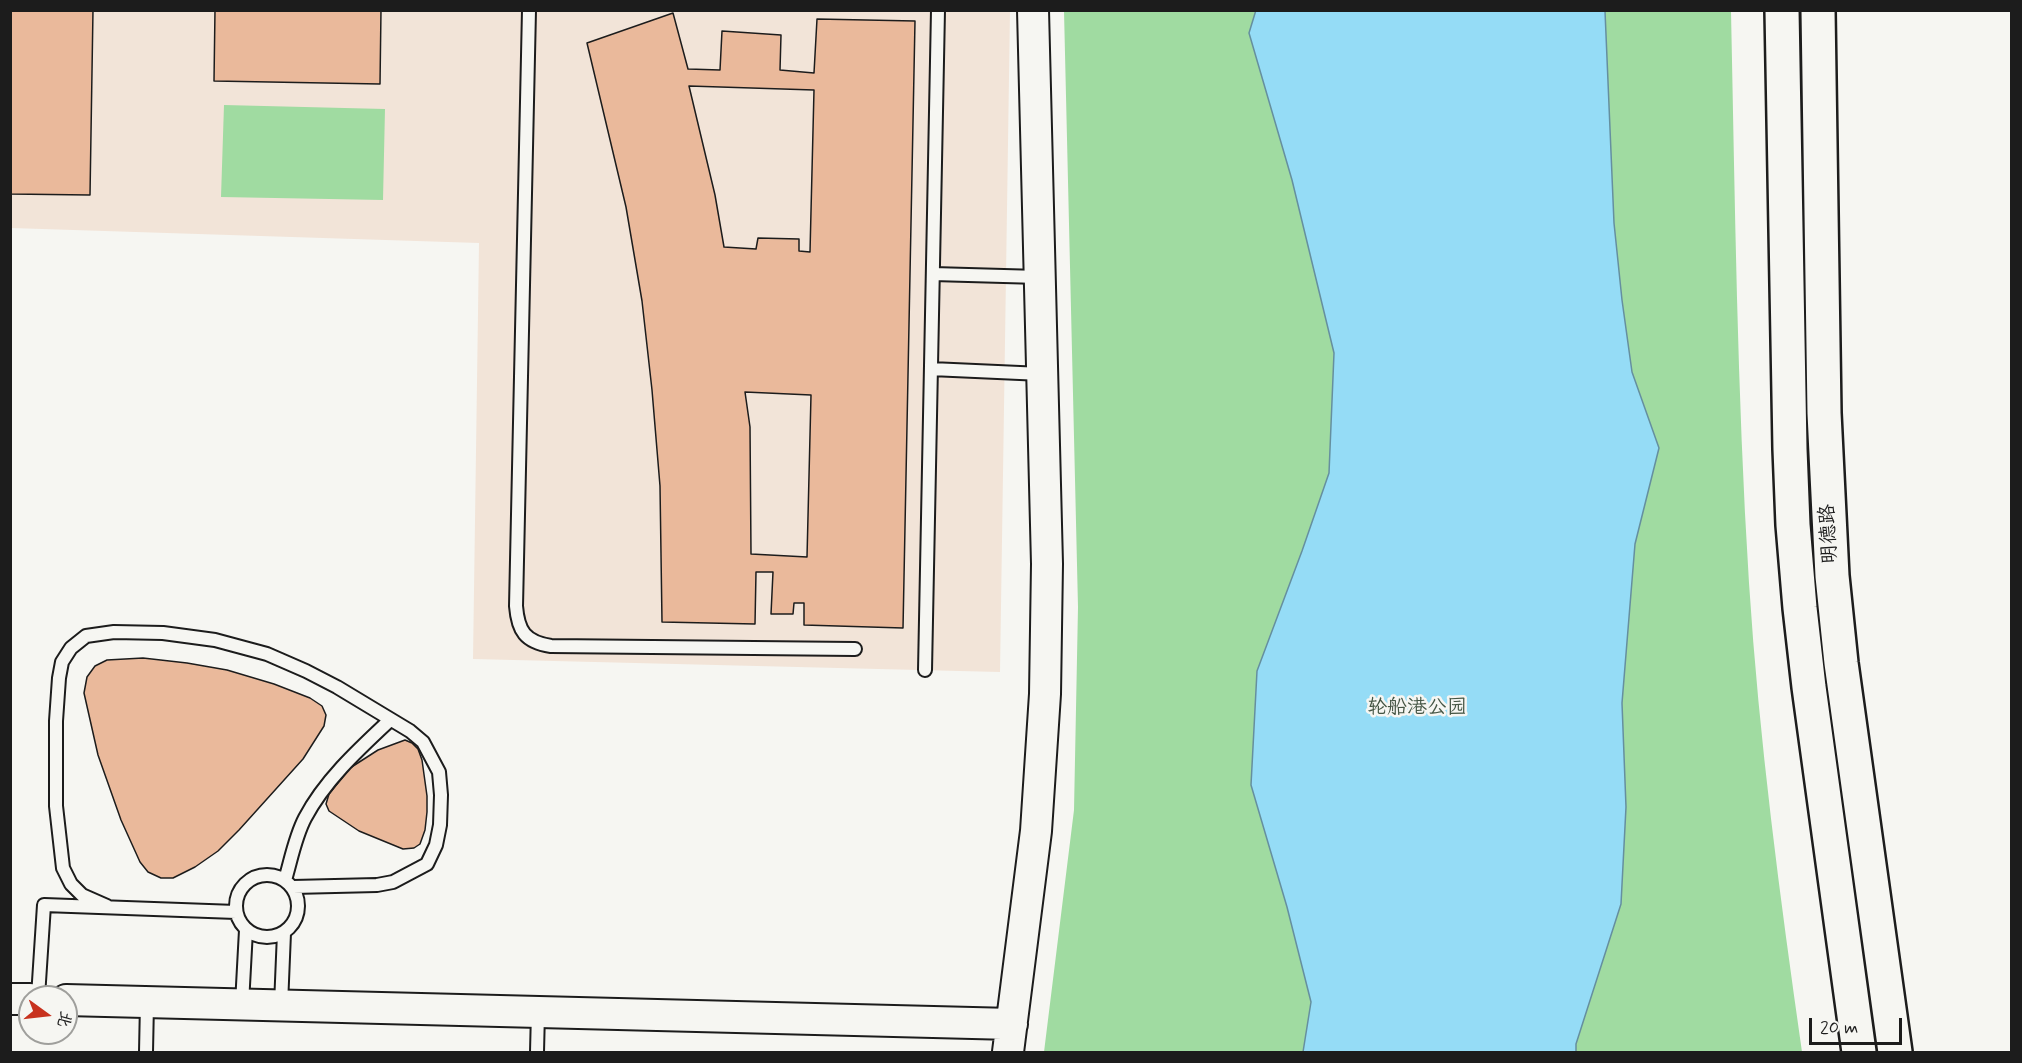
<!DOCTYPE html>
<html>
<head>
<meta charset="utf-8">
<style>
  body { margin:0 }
  #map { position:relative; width:2022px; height:1063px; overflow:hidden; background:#f6f6f2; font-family:Mynerve,"LXGW WenKai TC",sans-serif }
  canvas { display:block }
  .frame { position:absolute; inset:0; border:12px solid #1c1c1c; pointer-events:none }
  .north { position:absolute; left:18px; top:985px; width:60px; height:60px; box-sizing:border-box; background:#f6f6f2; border:2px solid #9f9f9c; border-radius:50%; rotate:105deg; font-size:16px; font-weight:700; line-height:24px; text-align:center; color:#1c1c1c }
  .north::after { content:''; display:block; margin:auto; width:21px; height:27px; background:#c8321e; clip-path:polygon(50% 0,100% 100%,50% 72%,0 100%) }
  .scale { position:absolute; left:1809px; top:1018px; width:93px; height:27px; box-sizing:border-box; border:3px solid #1c1c1c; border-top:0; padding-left:8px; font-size:18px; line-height:21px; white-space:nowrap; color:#1c1c1c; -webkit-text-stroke:4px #f6f6f2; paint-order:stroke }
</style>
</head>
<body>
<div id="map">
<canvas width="2022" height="1063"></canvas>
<div class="frame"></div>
<div class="north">北</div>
<div class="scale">20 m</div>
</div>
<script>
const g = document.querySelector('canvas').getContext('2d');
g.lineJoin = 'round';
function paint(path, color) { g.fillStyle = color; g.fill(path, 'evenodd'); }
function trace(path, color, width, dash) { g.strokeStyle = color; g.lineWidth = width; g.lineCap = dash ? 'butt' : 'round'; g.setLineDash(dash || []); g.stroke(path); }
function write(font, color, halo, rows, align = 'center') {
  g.font = font + ' Mynerve,"LXGW WenKai TC",sans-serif'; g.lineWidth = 5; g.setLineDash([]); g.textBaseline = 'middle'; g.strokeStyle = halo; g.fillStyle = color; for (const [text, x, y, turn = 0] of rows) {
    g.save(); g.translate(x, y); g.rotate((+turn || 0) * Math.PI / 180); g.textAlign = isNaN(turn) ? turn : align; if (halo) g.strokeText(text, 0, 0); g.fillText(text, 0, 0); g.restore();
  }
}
paint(new Path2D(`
  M11,11H1010L1000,672L473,659L479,243L11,228Z`), '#f2e4d8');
paint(new Path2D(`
  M1064,11H1731C1735,201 1737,392 1749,583C1759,740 1780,897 1802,1052H1044L1074,810L1078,607Z
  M224,105L385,109L383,200L221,197Z`), '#a0dba1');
const water = new Path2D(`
  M1256,10L1605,11L1614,223L1622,300L1632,372L1659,448L1635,544L1622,703L1626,807L1621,904L1576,1044V1052H1303L1311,1002L1287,907L1251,785L1257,671L1302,551L1329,473L1334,353L1292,180L1249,33Z`);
paint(water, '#95dcf6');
trace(water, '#658f9f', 1.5);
const building = new Path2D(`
  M10,10H93L90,195L10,194Z
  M215,10H381L380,84L214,81Z
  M673,13L688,69L720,70L722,31L781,35L780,70L814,73L817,19L915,21L903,628L804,625V603H794L793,614H771L773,572H756L755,624L662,622L660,486L652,390L642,301L626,207L587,43ZM689,86L814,90L810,252L799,251V239L758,238L756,249L724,247L715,195ZM745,392L811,395L807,557L751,554L750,427Z
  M143,658L187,663L227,670L274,684L310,698L322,706L326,715L324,726L303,759L239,830L218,851L195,867L173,878H161L148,872L140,862L121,820L98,755L84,693L87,677L95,666L107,660Z
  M405,740L412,743L418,749L422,760L427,796V812L425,830L420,844L414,848L403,849L359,831L329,811L326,804L329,794L350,768L378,750Z`);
paint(building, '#eab99b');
trace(building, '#1c1c1c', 1.5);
const service = new Path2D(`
  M529,10L516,606C518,631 525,642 551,646L855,649
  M933,274L1039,277
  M931,369L1042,374
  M925,670L938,10
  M236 906a31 31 0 1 1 62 0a31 31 0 1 1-62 0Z
  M285,880C291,860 295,837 305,818C325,780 359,749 390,720
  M107,906L82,895L71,884L63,868L56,806V721L59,678L62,662L71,648L86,636L114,632L163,633L215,640L267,654L306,671L337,687L410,731L423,742L439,772L441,795L440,825L436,845L427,864L393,882L377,885L293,887
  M38,997L44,905L236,912
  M242,1004L246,930
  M281,1005L284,933
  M146,1052L147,1003
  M537,1052L538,1012`);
const tertiary = new Path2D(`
  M10,999H30
  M66,1000L1012,1024
  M1008,1052L1036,831L1045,694L1047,564L1033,10`);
const secondary = new Path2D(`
  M1782,10L1790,449L1793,525L1800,608L1809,687L1859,1052
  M1818,10L1824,413L1832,576L1841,663L1895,1052`);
trace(service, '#1c1c1c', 16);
trace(tertiary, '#1c1c1c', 34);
trace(secondary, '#1c1c1c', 38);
trace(service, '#f6f6f2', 12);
trace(tertiary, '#f6f6f2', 30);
trace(secondary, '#f6f6f2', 33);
write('20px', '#1c1c1c', '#f6f6f2', [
  ["明德路",1830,534,-93]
]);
write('20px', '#454', '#f6f6f2', [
  ["轮船港公园",1417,709]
]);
</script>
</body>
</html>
